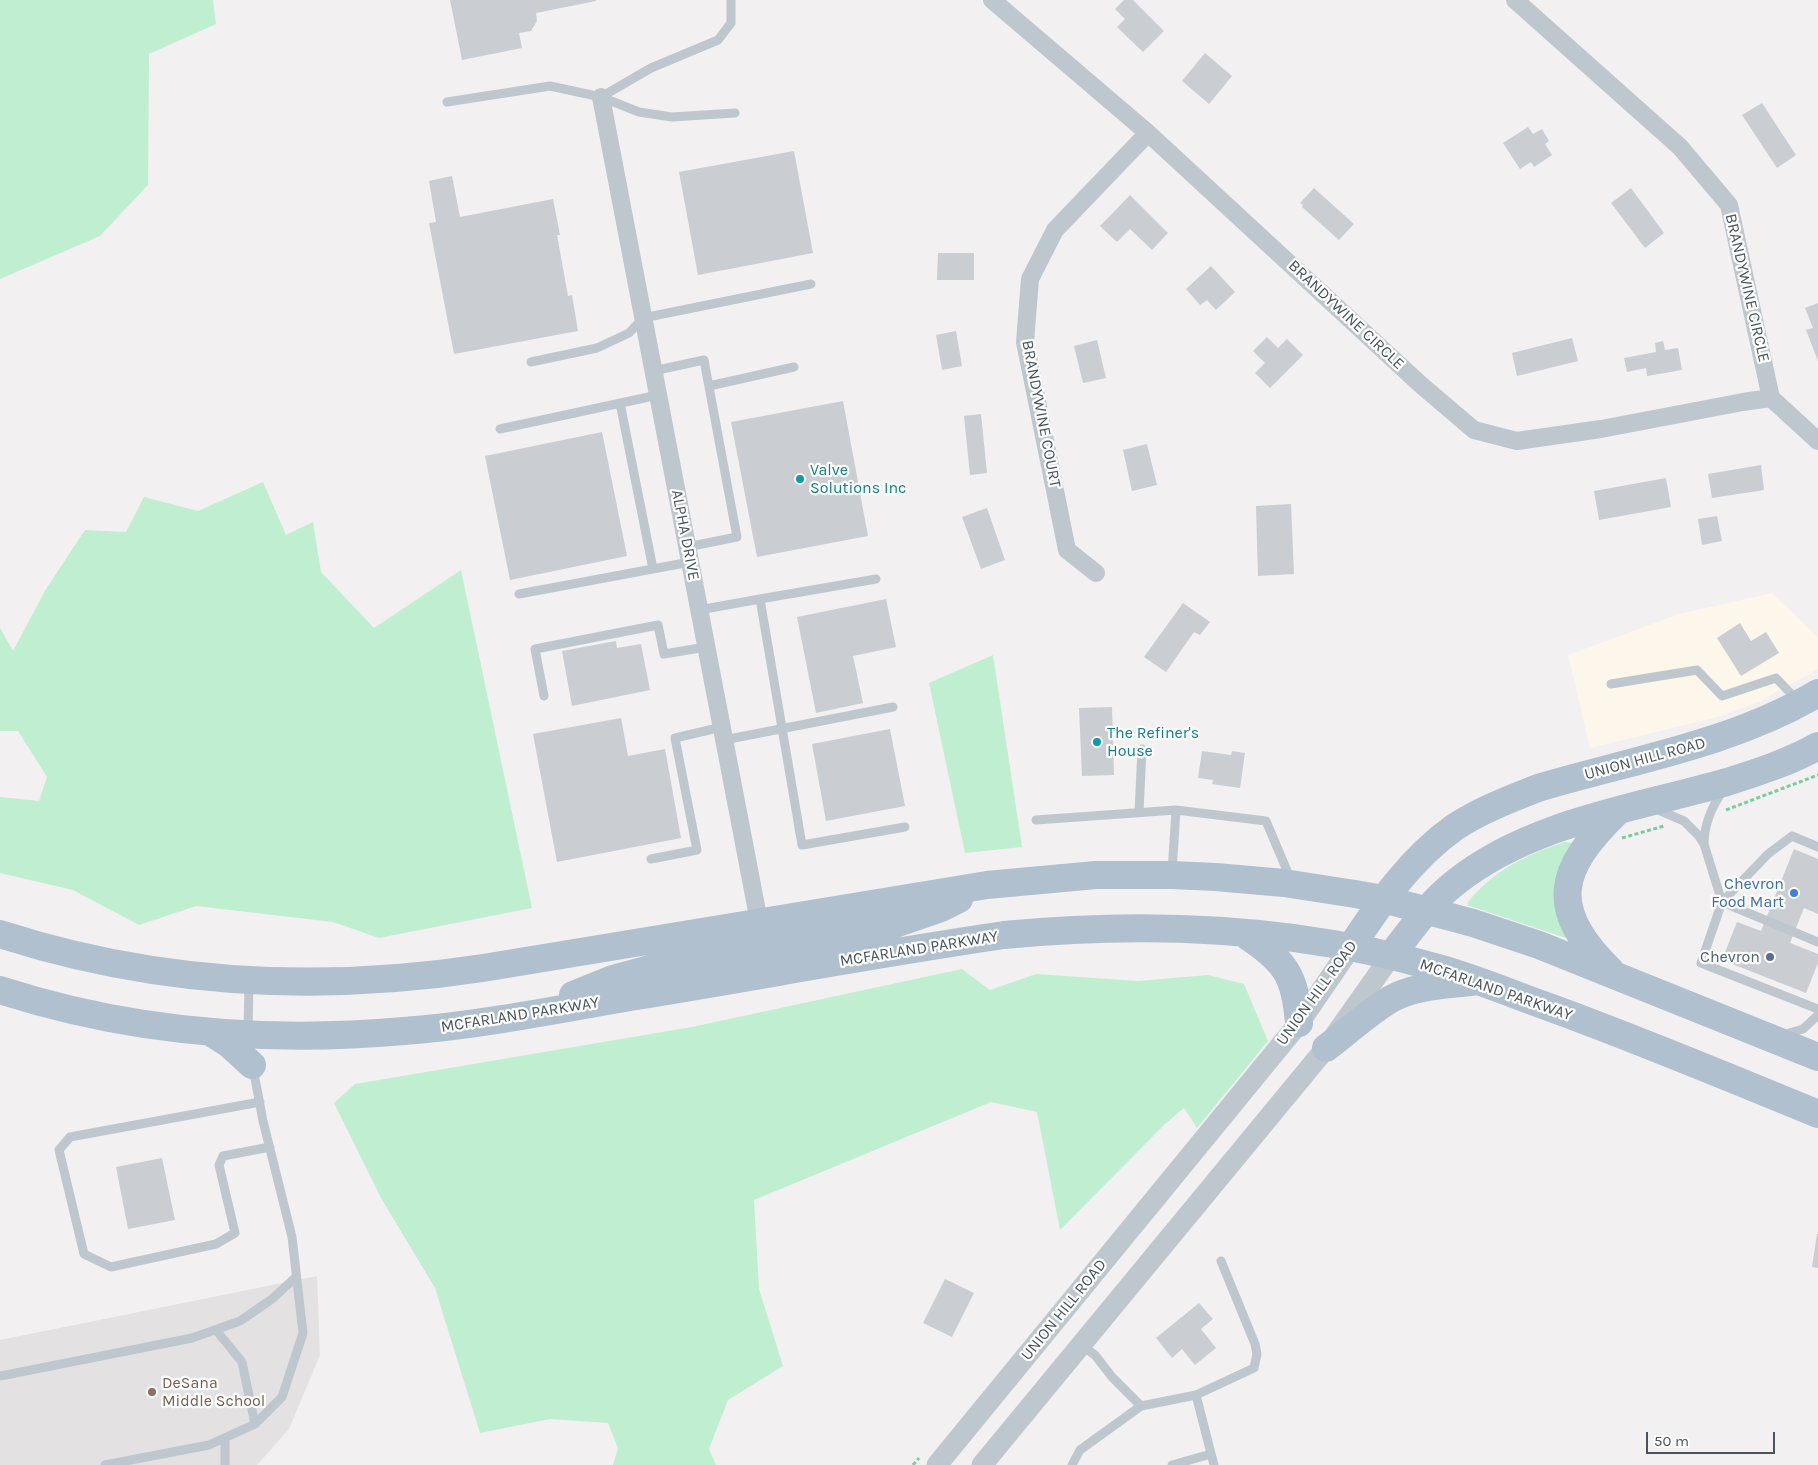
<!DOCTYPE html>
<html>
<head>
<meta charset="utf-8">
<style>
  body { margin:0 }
  #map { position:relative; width:1818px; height:1465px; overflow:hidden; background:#f2f0f0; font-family:Karla,sans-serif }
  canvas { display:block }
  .scale { position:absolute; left:1646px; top:1432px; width:129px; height:22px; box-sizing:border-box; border:2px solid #48545d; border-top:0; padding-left:6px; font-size:15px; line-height:18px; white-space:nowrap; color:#48545d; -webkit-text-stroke:4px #fff; paint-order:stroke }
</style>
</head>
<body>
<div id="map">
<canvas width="1818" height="1465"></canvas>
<div class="scale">50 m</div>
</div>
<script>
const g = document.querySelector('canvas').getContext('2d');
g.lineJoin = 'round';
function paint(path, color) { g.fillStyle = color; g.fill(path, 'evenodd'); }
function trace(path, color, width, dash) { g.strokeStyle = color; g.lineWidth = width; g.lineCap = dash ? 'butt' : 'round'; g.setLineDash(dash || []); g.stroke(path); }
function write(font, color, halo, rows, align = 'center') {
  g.font = font + ' Karla,sans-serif'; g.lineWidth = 4.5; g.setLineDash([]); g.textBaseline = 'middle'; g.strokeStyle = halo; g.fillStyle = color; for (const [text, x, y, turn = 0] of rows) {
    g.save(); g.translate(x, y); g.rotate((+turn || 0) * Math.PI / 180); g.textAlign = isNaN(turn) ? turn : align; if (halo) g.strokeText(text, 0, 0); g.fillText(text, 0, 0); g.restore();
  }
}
paint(new Path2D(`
  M1772,593L1818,637V669L1758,702L1718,717L1590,748L1568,655L1679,614Z`), '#fcf6eb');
paint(new Path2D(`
  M317,1276L320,1355L289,1429L257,1465H0V1340Z`), '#e3e1e2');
paint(new Path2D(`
  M0,0H213L216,24L149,54L148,185L100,236L0,279Z
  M263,482L286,535L313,522L321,572L374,628L461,570L532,908L379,938L333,922L196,906L139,925L73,890L0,873V797L39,801L47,777L18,731H0V628L13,651L46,589L85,530L126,532L144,497L198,511Z
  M993,655L1022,847L965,853L929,683Z
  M1565,842L1573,843L1569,935L1566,938L1467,905C1469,899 1474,895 1479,890C1502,866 1534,852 1565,842Z
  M962,969L990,990L1036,974L1138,981L1208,975L1244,984L1268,1041L1197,1128L1184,1108L1165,1124L1060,1230L1037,1112L991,1102L754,1200L759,1289L783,1366L728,1400L709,1449L716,1465H613L618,1448L608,1423L550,1419L480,1433L435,1288L381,1198L334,1103L355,1084L692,1027Z`), '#c0eed1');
paint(new Path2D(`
  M450,0H596V1L536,13L537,21L531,31L519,33L522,48L462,60Z
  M1124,0H1133L1164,31L1143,52L1117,27L1125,19L1115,9Z
  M1205,53L1232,76L1209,104L1182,81Z
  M1762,103L1796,155L1777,168L1742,115Z
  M1528,127L1533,134L1542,129L1549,141L1545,144L1552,155L1534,167L1531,162L1520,169L1503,143Z
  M794,151L813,253L698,275L679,172Z
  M452,176L460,217L553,199L560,235H557L568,296L572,295L578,331L454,354L429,223L436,222L429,181Z
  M1314,188L1354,224L1339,240L1302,207L1303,205L1300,203Z
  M1631,188L1664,233L1645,248L1611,203Z
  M1130,195L1168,233L1152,250L1130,229L1117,242L1100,226Z
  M938,253H974V280H937Z
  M1211,266L1235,292L1216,310L1207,300L1200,305L1186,289Z
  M1818,303V361L1806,330L1813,328L1805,308Z
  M956,331L962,366L942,370L936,335Z
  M1267,337L1278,348L1287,339L1303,355L1270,388L1255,373L1265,363L1253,351Z
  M1572,338L1578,361L1517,376L1512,353Z
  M1097,340L1106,378L1083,383L1074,346Z
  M1663,341L1665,350L1678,348L1682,370L1647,376L1646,368L1627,372L1624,358L1656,352L1655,343Z
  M843,401L868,536L757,557L731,422Z
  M981,414L987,473L970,475L964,416Z
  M602,432L627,556L510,580L485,456Z
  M1147,444L1157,485L1132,491L1123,450Z
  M1761,465L1764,490L1712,498L1708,474Z
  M1666,478L1671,507L1599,520L1594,491Z
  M1291,504L1294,574L1258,576L1256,506Z
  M987,508L1005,560L981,569L962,517Z
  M1717,516L1722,541L1702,545L1698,519Z
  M886,599L896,647L853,656L863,703L816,713L797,617Z
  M1183,603L1210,622L1200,635L1194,632L1166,672L1144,657Z
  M1740,623L1751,641L1766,632L1779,653L1741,676L1717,638Z
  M616,641L617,648L641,644L650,690L572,706L562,651Z
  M1112,707L1114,775L1082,776L1079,708Z
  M621,718L628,756L665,749L681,838L557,862L533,734Z
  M890,729L905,806L826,821L812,744Z
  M1202,751L1231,755L1232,751L1245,753L1240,788L1212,784L1213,780L1198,778Z
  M1794,849L1818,859V914L1804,908L1790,943L1818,954V963L1806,993L1722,960L1737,922L1761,931Z
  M162,1158L175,1220L128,1229L116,1167Z
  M1817,1234H1818V1268L1812,1267Z
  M945,1279L974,1293L952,1337L923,1323Z
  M1199,1303L1213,1319L1201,1329L1216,1348L1195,1365L1182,1349L1172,1358L1156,1338Z`), '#cacdd2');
trace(new Path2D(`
  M1726,810L1818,775
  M1622,838L1664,826
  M913,1465L919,1458`), '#79cca1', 3, [4, 2.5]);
trace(new Path2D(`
  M601,97L651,68L718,40L731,23V0
  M447,102L550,86L601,97L639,112L672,117L735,113
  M531,362L597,348L629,333L643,318L811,284
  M653,371L704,360L737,537L687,547
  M709,386L794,367
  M620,403L653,569
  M500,429L658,395
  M519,594L690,562
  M760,599L876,579
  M699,610L760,599L802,845L905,827
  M1611,684L1697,670L1722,696L1776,678L1797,700
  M544,696L535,649L658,625L664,654L706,647
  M724,740L893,707
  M1656,809L1684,821L1699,836L1704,844L1722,902L1701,963L1818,1009
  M1139,812L1142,749
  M1036,820L1176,810L1266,821L1291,880
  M1704,844C1704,823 1712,806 1724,789
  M1818,847L1792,836L1768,854L1722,902L1818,942
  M651,859L697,850L675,738L722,727
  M1172,872L1176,810
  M248,1031L249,984
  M1782,1035L1803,1029L1818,1015
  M260,1102L70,1137L59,1150L84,1254L111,1267L216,1244L235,1233L219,1165L223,1156L270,1147
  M216,1330L242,1362L255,1424
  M1081,1345L1095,1355L1112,1377L1141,1406L1196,1395L1214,1465
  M0,1376L192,1338L240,1321L272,1299L296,1277
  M1196,1395L1254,1368L1257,1354L1255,1344L1221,1261
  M225,1438V1465
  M105,1465L209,1445L255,1424L282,1397L303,1333L292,1237L263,1121L253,1068
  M1072,1465L1080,1450L1141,1406
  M1172,1465L1211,1454`), '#bec7ce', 9);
trace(new Path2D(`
  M992,0L1148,133L1420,384L1474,430L1517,441L1601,429L1743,402L1771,398
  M1515,0L1680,147L1729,205L1771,398L1818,441
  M601,97L761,932
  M1096,573L1067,550L1025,342L1030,279L1055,230L1148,133`), '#bec7ce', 18);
trace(new Path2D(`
  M937,1465L1299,1023L1351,947
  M982,1465L1326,1048L1391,956`), '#bec7ce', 21);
trace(new Path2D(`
  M1243,933C1284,961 1295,972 1299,1023
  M0,934C158,985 319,993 483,968L987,885L1096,875H1172L1216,877L1284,883L1355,894L1383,899L1473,923L1539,945L1818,1057
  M1351,947C1380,903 1411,858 1455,827C1481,810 1510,799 1538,788C1632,760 1732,744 1818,693
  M1391,956C1411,930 1430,902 1456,882C1531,822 1637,808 1727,782C1758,772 1790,762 1818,746
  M1610,970C1547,909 1558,869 1617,812
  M0,990C130,1032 268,1043 404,1031C482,1025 559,1009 636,996C759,976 881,953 1004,935C1149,921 1297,927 1438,968C1474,978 1510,993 1546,1006C1637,1039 1728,1077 1818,1114
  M573,995L613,979L664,965L889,926L941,908L959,899
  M210,1032L229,1044L252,1065
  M1326,1048C1346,1033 1369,1012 1391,999C1414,986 1445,985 1471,982`), '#b0c0ce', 28);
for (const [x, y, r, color] of [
  [800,479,5,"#0f9aa8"],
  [1097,742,5,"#0f9aa8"],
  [1794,893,5,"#3f7fe0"],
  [1770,957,5,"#5c6f8a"],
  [152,1392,5,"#8d6e63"]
]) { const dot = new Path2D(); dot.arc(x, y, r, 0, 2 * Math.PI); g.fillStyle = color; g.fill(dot); trace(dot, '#fff', 2); }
write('16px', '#48545d', '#fff', [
  ["BRANDYWINE CIRCLE",1747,288,77],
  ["BRANDYWINE CIRCLE",1346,315,43],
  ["BRANDYWINE COURT",1041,414,79],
  ["ALPHA DRIVE",685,535,79],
  ["UNION HILL ROAD",1645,759,-15],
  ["MCFARLAND PARKWAY",919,949,-9],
  ["MCFARLAND PARKWAY",1496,990,19],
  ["UNION HILL ROAD",1317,993,-54],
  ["MCFARLAND PARKWAY",520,1015,-9],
  ["UNION HILL ROAD",1064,1310,-51]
]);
write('16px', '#0d838f', '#fff', [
  ["Valve",810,470],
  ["Solutions Inc",810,488],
  ["The Refiner's",1107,733],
  ["House",1107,751]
], 'left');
write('16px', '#366cbe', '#fff', [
  ["Chevron",1784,884],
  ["Food Mart",1784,902]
], 'right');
write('16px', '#4e5e75', '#fff', [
  ["Chevron",1760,957]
], 'right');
write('16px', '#785e54', '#fff', [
  ["DeSana",162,1383],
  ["Middle School",162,1401]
], 'left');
</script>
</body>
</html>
